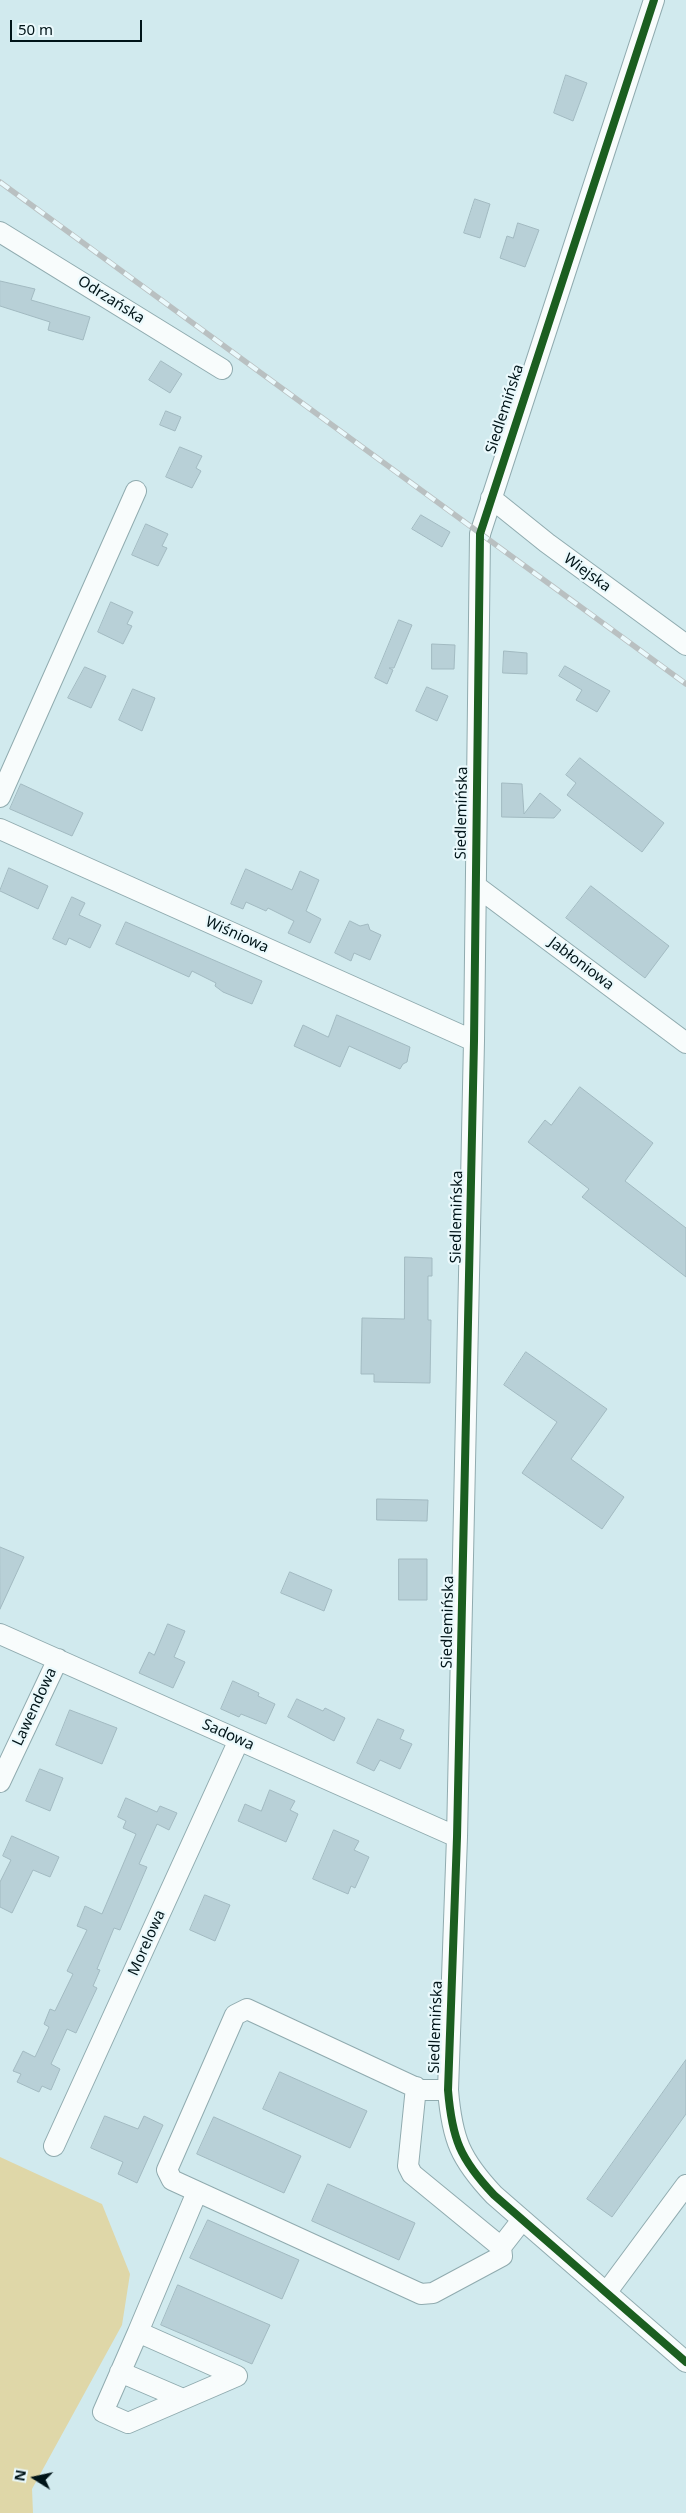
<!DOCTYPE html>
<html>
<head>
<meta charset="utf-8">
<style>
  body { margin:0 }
  #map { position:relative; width:686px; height:2513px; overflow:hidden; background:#d1eaee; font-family:"Noto Sans",sans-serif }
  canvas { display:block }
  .north { position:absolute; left:10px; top:2453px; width:50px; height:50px; -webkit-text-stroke:4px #eaf9fc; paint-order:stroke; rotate:280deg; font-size:14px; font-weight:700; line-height:20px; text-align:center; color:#001418 }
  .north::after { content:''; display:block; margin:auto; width:18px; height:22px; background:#001418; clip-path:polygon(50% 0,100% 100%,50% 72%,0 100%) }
  .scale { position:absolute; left:10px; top:20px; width:132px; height:22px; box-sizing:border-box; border:2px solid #001418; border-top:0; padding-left:6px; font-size:15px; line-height:18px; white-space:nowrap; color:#001418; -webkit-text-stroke:4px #eaf9fc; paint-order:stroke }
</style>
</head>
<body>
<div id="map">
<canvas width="686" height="2513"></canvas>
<div class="north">N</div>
<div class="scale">50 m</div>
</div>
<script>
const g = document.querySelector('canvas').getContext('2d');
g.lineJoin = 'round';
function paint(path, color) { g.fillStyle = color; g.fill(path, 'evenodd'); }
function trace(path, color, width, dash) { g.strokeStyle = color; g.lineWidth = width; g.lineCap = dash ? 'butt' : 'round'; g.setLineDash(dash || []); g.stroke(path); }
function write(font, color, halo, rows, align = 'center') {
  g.font = font + ' "Noto Sans",sans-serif'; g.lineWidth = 4.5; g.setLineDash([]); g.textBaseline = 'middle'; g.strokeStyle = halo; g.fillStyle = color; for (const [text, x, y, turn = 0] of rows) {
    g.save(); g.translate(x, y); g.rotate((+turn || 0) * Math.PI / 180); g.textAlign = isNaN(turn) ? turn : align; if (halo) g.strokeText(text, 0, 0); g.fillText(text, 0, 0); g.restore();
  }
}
paint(new Path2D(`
  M0,2157L102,2204L130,2274L122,2325L32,2489L33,2513H0Z`), '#dfd7a8');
const building = new Path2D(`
  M566,75L587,83L573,121L554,113Z
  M475,199L490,204L480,238L464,233Z
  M518,223L539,230L525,267L500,258L507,236L513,238Z
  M0,281L35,289L31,300L90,317L83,340L48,330L50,322L0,306Z
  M161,361L182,374L170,393L149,380Z
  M166,411L181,417L175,431L160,425Z
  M180,447L202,456L196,468L201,471L192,488L166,477Z
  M421,515L450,532L442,547L412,529Z
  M146,524L168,534L162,546L167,548L158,566L132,555Z
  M111,602L133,612L127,624L132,626L123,644L98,632Z
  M399,620L412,625L394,668H389L393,670L387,684L375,678Z
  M432,644L455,645L454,669H432Z
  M504,651L527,653V674L503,673Z
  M565,666L610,691L597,712L576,700L582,690L559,676Z
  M85,667L106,676L91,708L68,698Z
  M427,687L448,696L437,721L416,711Z
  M133,689L155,698L142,731L119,720Z
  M580,758L664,823L642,852L567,795L576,783L566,775Z
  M502,783L522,784L524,814L540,793L561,810L554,818L502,817Z
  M21,784L83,813L72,836L10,809Z
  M9,868L48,886L38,909L0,891Z
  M246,869L292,890L300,871L319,880L306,911L321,919L310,943L288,933L294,921L268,908L266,911L246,902L243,909L231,904Z
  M591,886L669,946L645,978L566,918Z
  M72,897L85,903L79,915L101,925L90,948L69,938L66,945L53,939Z
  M350,921L360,926L368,924L370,930L381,935L370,960L354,953L351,961L335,953Z
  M126,922L262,981L252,1004L223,992L215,986L216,983L192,971L189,977L116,944Z
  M337,1015L410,1047L407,1062L403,1064L400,1069L349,1046L340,1067L294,1046L303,1025L328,1037Z
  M580,1087L653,1143L625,1181L686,1228V1277L582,1197L589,1189L528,1142L545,1120L551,1125Z
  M405,1257L432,1258V1276H428V1320H431L430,1383L374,1382V1374H361L362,1318L404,1319Z
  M526,1352L607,1409L571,1459L624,1497L602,1529L522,1473L557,1422L504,1385Z
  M377,1499L428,1500L427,1521L377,1520Z
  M0,1547L24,1557L0,1609Z
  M399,1559H427V1600H399Z
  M290,1572L332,1590L324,1611L281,1593Z
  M168,1624L185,1631L174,1657L185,1662L173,1688L139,1673L149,1652L154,1655Z
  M233,1681L259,1693L258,1696L275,1704L266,1724L241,1714L239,1717L221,1709Z
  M297,1699L323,1711L325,1708L345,1718L334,1741L288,1717Z
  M70,1710L117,1728L102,1764L56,1745Z
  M378,1719L404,1730L400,1739L412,1744L400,1769L380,1760L374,1771L357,1763Z
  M40,1769L63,1778L50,1811L26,1801Z
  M270,1790L295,1801L290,1810L298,1814L286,1842L238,1821L245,1804L261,1811Z
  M126,1798L157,1812L160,1806L177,1813L169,1830L157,1824L139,1864L147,1867L120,1930L114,1928L97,1969L100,1970L93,1986L97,1988L76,2033L67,2029L51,2064L60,2069L51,2090L42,2086L39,2092L17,2082L21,2074L13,2071L23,2051L35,2057L49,2027L44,2024L50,2009L55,2011L73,1974L67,1971L87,1930L77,1926L85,1906L102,1914L136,1834L123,1828L126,1821L118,1817Z
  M334,1830L359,1841L354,1850L369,1857L355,1888L351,1886L348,1894L313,1879Z
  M12,1836L59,1857L50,1877L33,1870L12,1913L0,1907V1882L11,1860L3,1856Z
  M205,1895L230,1905L215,1941L190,1930Z
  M686,2060V2114L612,2217L587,2199Z
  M280,2072L367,2111L350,2148L263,2109Z
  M105,2116L138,2129L144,2116L163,2125L137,2183L118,2174L123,2162L91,2148Z
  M214,2117L301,2156L284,2193L197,2154Z
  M328,2184L415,2223L399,2260L312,2221Z
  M208,2220L299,2260L282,2299L190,2258Z
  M178,2285L270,2325L252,2364L161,2325Z`);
paint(building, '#b8d0d7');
trace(building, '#a2bac1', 1);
const minor = new Path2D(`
  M654,0L480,534L474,1041L457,1837L448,2090C452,2139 460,2159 494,2195L686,2362
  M0,232L222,369
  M491,498L547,543L686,645
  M0,797L136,491
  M0,829L474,1041
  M476,886L686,1043
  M0,1634L457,1837
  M0,1782L58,1659
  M416,2087L408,2166L412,2174L501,2247
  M448,2090H421L247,2009L235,2015L167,2170L172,2180L421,2294L433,2293L502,2256L501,2247L522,2220
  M54,2146L239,1740
  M197,2192L138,2332L237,2376
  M606,2293L686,2185
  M138,2332L103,2412L128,2423L237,2376
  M120,2372L183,2399`);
trace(minor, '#90abaf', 22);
trace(minor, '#f8fcfc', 20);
const rail = new Path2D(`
  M0,182L686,684`);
trace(rail, '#b9c0c1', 5.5);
trace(rail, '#eaf9fc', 4, [11]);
trace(new Path2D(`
  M654,0L480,534L474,1041L457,1837L448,2090C452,2139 460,2159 494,2195L686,2362`), '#1b5e20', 8);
write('15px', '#001418', '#eaf9fc', [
  ["Odrzańska",111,300,32],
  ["Siedlemińska",505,409,-72],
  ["Wiejska",587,573,36],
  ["Siedlemińska",462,813,-89],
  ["Wiśniowa",237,935,24],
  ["Jabłoniowa",581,964,37],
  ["Siedlemińska",457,1217,-89],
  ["Siedlemińska",448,1622,-89],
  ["Lawendowa",35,1707,-65],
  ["Sadowa",228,1735,24],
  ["Morelowa",147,1943,-66],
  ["Siedlemińska",436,2027,-88]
]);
</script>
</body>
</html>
